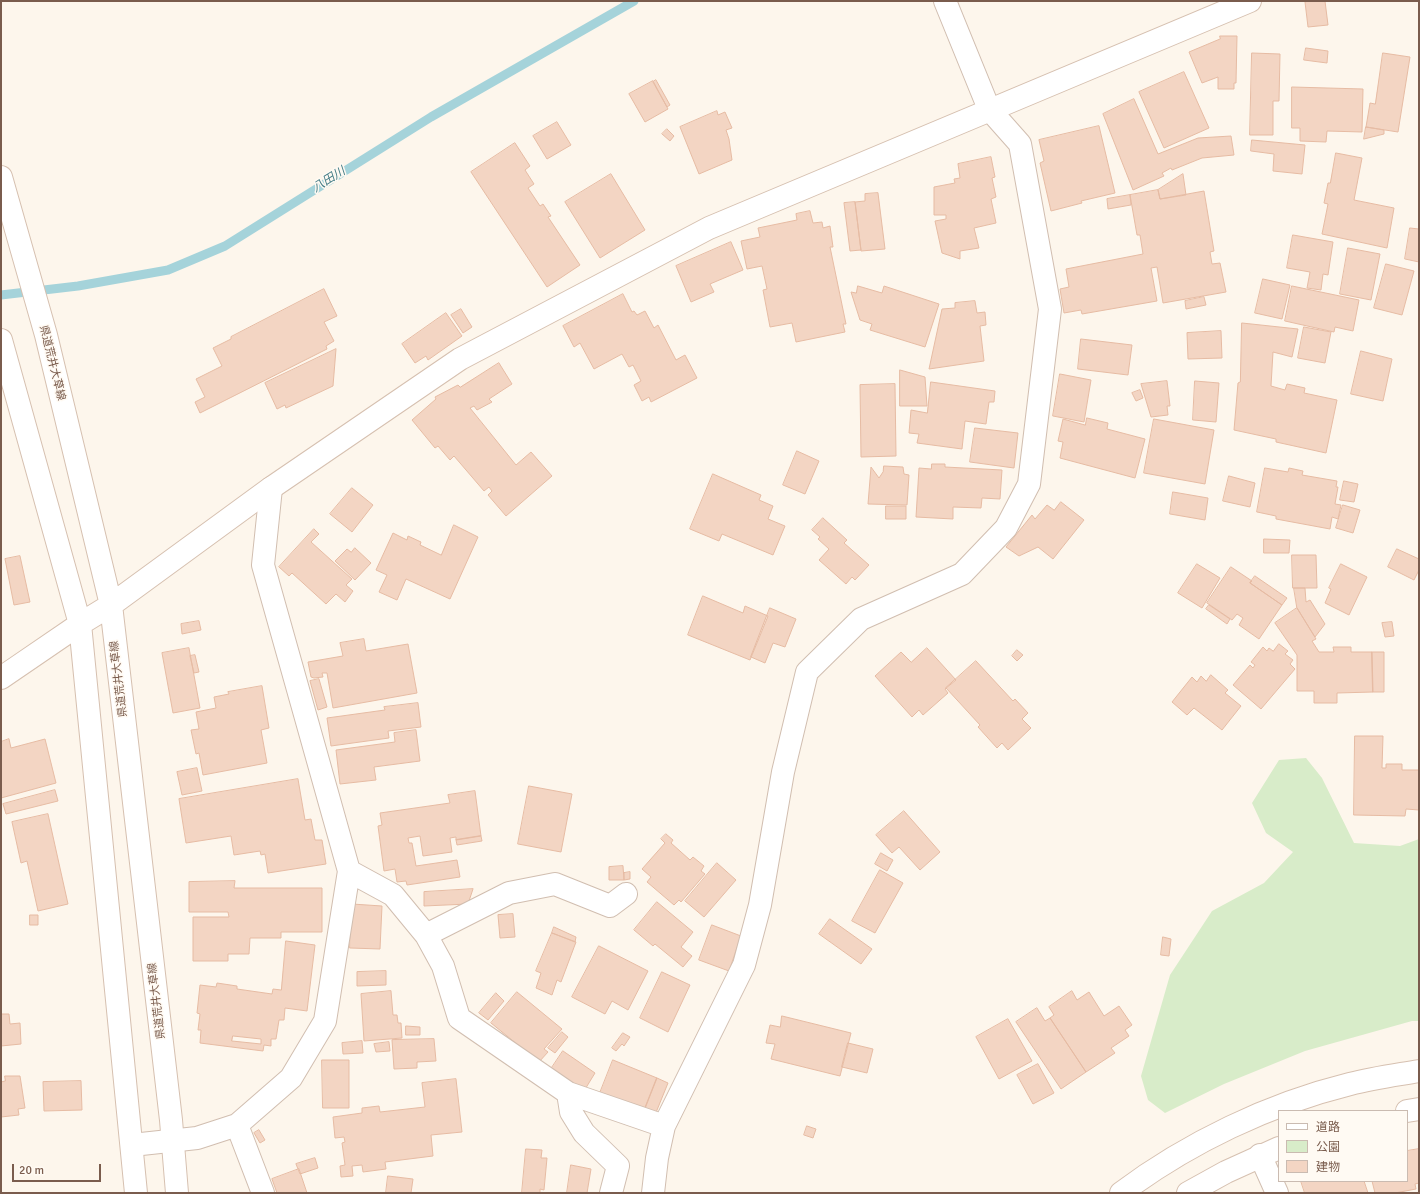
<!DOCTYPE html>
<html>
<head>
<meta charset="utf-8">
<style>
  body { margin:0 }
  #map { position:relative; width:1420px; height:1194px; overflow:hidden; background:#fdf6ec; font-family:Signika,"Noto Sans JP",sans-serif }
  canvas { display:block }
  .frame { position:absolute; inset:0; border:2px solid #7a5c4d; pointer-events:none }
  .legend { position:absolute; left:1278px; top:1110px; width:130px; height:72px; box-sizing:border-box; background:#fffaf3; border:1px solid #cabbb1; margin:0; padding:5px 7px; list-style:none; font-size:12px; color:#7a5c4d }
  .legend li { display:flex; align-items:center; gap:8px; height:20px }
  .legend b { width:20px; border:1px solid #cabbb1 }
  .scale { position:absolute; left:12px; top:1164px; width:89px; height:18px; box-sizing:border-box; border:2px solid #7a5c4d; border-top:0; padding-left:5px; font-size:12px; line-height:14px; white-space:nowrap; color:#7a5c4d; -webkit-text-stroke:3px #fffaf3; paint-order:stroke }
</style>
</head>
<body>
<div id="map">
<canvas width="1420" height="1194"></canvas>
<div class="frame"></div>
<ul class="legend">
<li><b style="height:5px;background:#fff"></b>道路</li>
<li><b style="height:11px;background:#d8ecc9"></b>公園</li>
<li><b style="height:11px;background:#f3d5c3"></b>建物</li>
</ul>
<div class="scale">20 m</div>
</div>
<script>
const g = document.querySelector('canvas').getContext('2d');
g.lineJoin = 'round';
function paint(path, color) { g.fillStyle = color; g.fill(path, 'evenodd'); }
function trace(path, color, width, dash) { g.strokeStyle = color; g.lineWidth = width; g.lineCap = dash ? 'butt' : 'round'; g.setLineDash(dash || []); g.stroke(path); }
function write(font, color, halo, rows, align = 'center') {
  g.font = font + ' Signika,"Noto Sans JP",sans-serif'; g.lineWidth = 3; g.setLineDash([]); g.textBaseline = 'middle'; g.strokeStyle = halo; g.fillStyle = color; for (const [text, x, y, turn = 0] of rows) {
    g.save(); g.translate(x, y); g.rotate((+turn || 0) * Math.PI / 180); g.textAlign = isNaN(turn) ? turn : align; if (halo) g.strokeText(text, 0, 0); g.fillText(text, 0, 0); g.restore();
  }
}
paint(new Path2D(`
  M1306,758L1322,778L1354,843L1400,846L1419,839V1021H1412L1305,1051L1224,1084L1165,1113L1148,1100L1141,1076L1170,975L1212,911L1264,883L1293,852L1266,833L1252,803L1279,760Z`), '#d8ecc9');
trace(new Path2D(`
  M1,295L78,286L168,270L225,246L431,117L634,1`), '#a5d3da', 9);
const building = new Path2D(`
  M1325,1L1328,25L1308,27L1305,2Z
  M1220,36H1237L1236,83H1234V89H1218V77L1202,83L1189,52L1220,39Z
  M1306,48L1328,51L1327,63L1304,60Z
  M1252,53L1280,54L1279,101H1273V135H1250Z
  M1383,53L1410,57L1398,132L1366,127L1370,103L1375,104Z
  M1184,72L1209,128L1164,148L1139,92Z
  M656,80L670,105L667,107L653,82Z
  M653,81L668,109L645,122L629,94Z
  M1292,87L1363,89L1362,132L1327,131L1326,142L1300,141V128H1292Z
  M1134,99L1158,154L1198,138L1231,136L1234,155L1202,158L1172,170L1171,168L1162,173L1164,176L1133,190L1103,114Z
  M717,111L718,115L725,112L732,128L726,130L729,139L732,160L699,174L680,127Z
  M557,122L571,145L547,159L533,136Z
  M1099,126L1115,193L1081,201L1082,203L1051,211L1040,163L1044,161L1039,140Z
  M1366,127L1384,130V134L1364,139Z
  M667,129L674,136L670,141L662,134Z
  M1252,140L1305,145L1302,174L1273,171L1274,154L1251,151Z
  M515,143L530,166L525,170L534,184L528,188L540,206L543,204L551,216L548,217L580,265L547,287L471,172Z
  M1336,153L1362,158L1354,200L1394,208L1387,248L1322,234L1328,204L1324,203L1328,183H1330Z
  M991,157L995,177L992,178L996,197L991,199L996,223L974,228L979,248L960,251V259L942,253L935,221L946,219V215H934V187L955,183L954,179L960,178L958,164Z
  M611,174L645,230L600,258L565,202Z
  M1183,174L1186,195L1160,199L1158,190Z
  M1158,190L1160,199L1204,191L1214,251L1210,252L1212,264L1220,263L1226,292L1163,303L1157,267L1151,268L1157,301L1082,314L1081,310L1064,313L1060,289L1069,287L1066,269L1143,254L1140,235H1137L1130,195Z
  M878,193L885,249L861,251L855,202L865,201V194Z
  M1130,195L1131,205L1108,209L1107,199Z
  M855,202L861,250L850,251L844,203Z
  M810,211L813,223L822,222L823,228L830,226L833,247H830L846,324H843L845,332L796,342L792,323L770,327L763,290L767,289L762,266L747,269L741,241L760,237L758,228L797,220L796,214Z
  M1410,228L1419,229V262L1405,259Z
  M1293,235L1333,242L1328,275L1323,274L1321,290L1307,288L1310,272L1287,268Z
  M731,242L743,270L710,284L714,292L691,302L676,266Z
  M1348,248L1380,254L1371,300L1340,294Z
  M1386,264L1414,271L1402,315L1374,308Z
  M1263,279L1290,285L1282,319L1255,313Z
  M858,286L882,293L884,286L939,304L925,347L870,330L872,324L860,320L851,292L856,293Z
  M1292,286L1359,300L1353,331L1335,327L1334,332L1285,321Z
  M324,289L337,316L324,322L334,341L326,346L327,349L200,413L195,402L205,397L196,379L222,366L213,348L231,339V337Z
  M623,294L632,312L634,311L637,315L645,311L654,328L658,325L676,360L685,355L697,378L651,402L649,397L642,401L634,385L641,381L633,365L629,367L622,354L594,369L580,343L574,347L563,326Z
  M1204,297L1206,305L1186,309L1185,301Z
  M975,301L977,313L985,312L986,325L980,326L984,361L929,369L942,309L955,308V303Z
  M461,309L472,327L463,333L451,315Z
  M446,313L462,336L428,360L426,356L415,363L402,344Z
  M1242,323L1298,329L1292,357L1273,352L1271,386L1285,390L1287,384L1305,388L1304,393L1337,400L1326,453L1276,442V439L1234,430L1238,383L1240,382Z
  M1304,327L1331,332L1325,363L1298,358Z
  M1221,331L1222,358L1188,359L1187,333Z
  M1081,339L1132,345L1128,375L1078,369Z
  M336,349L333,386L286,408L285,405L277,409L265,383Z
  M1361,351L1392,359L1383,401L1351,394Z
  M499,363L512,384L489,399L492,402L477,410L474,406L470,408L516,465L531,452L552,476L506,516L488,495L492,491L489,487L484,491L454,456L450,460L438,446L435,448L412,420L436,399L435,397L458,385L460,387Z
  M900,370L925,377L927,406H900Z
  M1060,374L1091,380L1084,422L1053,416Z
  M1167,381L1170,406H1167L1168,415L1151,417L1141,384Z
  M1195,381L1219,383L1216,422L1193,420Z
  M931,382L995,391L994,402H989L986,424L965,421L962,449L917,443L919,434L909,433L911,410L927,413Z
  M895,384L896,456L861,457L860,385Z
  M1140,390L1143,398L1136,401L1132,393Z
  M1087,418L1108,423L1107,429L1145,439L1135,478L1060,458L1063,442L1058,441L1063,419L1085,425Z
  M1154,419L1214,430L1205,484L1144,473Z
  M975,428L1018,433L1014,468L970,462Z
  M797,451L819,461L805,494L783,485Z
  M932,464H945V467L1002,470L1000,499L982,498L981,508L953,507V519L916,517L919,468L931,469Z
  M884,466L903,467L904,474L909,475L907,505L868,504L871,467L879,478L883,472Z
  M1265,468L1288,472L1289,468L1303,471L1302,475L1337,481L1336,487H1338L1335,504L1341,505L1338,519L1332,517L1330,529L1276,519V516L1257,512Z
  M713,474L761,495L759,500L773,506L768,519L785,526L773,555L722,534L719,541L690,529Z
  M1229,476L1255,483L1250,507L1223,501Z
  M1344,481L1358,484L1354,502L1340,500Z
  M352,488L373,505L352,532L330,514Z
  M1173,492L1208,498L1205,520L1170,514Z
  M1061,502L1084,520L1053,559L1038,547L1019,556L1006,547L1032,515L1035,519L1047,505L1054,510Z
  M1343,505L1360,510L1353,533L1336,528Z
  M886,506H906V519H886Z
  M823,518L847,540L844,543L869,565L855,580L852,577L846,584L819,560L829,549L818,539L820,537L812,530Z
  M454,525L478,537L450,599L406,579L397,600L379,592L387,575L376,570L393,533L407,540L408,536L421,542L420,545L441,555Z
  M314,529L319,534L311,542L352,579L346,585L353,591L345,602L336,594L326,604L292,573L289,576L279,567Z
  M1264,539L1290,540L1289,553H1264Z
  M355,548L371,563L355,580L335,561L347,549L351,552Z
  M1397,549L1419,559V570L1414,580L1388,567Z
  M1292,555H1316L1317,588H1293Z
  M20,556L30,602L14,605L5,559Z
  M1197,564L1220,578L1202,608L1178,593Z
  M1341,564L1367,577L1349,615L1325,603L1331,589L1329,588Z
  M1231,567L1252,581L1250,583L1282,605L1259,639L1239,625L1243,618L1237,614L1232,620L1207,603Z
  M1255,576L1287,598L1282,605L1250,583Z
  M1294,588H1305L1306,602L1310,600L1325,624L1315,637L1297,608Z
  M703,596L743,613L745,606L768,616L750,660L688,635Z
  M1209,605L1230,619L1227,624L1206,609Z
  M770,608L796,619L785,647L773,643L765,663L751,657Z
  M1297,608L1316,639L1312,641L1319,652H1334L1333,647H1351V652H1372L1373,692L1337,693V703H1314V691H1297V655L1275,623Z
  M199,621L201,630L182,634L181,624Z
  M1392,622L1394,636L1385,637L1382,623Z
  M364,639L366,651L408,644L417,693L333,708L327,673H322L323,677L314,678L311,677L308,662L343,656L340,643Z
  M1279,644L1288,651L1285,654L1293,660L1290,664L1295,669L1261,709L1233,685L1250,665L1253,668L1255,665L1251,662L1263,647L1267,651L1269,648L1273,651Z
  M189,648L200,708L173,713L162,653Z
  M927,648L956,680L945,689L948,693L923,715L919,710L912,717L875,676L901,652L911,662Z
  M1017,650L1023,655L1017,661L1012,656Z
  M1372,652H1384V692H1373Z
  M195,655L199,672L194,673L190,656Z
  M976,661L1013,701L1015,699L1028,713L1022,719L1031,728L1008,750L1002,743L997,748L978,727L980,725L946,688Z
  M1211,675L1228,690L1225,693L1241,706L1222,730L1194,708L1187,715L1172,702L1192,677L1197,682L1201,676L1206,681Z
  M319,679L327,707L318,710L310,681Z
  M262,686L269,728L261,730L267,763L203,775L199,753L196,754L191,730L199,729L196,712L216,708L214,697L229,694L228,692Z
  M418,703L421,727L388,731L389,738L331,746L327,718L385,710L384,707Z
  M416,730L420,761L374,767L376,780L340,784L336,750L395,742L394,733Z
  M1355,736H1383L1382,768H1386V764H1402V770H1419V810L1406,809L1405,816L1354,815Z
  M9,739L11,748L45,739L56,783L1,798V742Z
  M197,768L202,791L182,795L177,772Z
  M298,779L305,820L311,819L315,840H322L326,864L268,873L265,854L261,855L260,851L234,855L231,836L186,843L179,799Z
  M529,786L572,794L561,852L518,844Z
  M55,790L58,801L6,814L3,804Z
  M475,791L481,836L456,840V837L450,838L452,852L423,856L420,836L408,838L409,843H412L416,866L457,860L460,877L407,885L406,881L397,882L395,869L384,871L378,826L382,825L380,813L450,803L448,795Z
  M904,811L940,852L920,870L899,847L892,853L876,835Z
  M48,814L68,904L38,911L27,861L21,863L12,822Z
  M666,834L673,840L671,843L690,860L693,857L704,866L701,871L705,874L681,902L679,900L674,905L647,882L651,877L642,869L665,843L661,839Z
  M481,836L482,841L457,845L456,840Z
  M881,853L893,860L887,871L875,864Z
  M717,863L736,880L704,917L685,901Z
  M623,866L624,880H609V867Z
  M880,870L903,883L875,933L852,921Z
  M630,872V879L624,880V873Z
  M235,881L234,888H322V932H281V938H250L249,954H228V961H193V917H229L228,912H189V882Z
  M473,889L468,904L424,906V892Z
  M657,902L693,932L681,947L692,956L683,967L655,944L653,946L634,930Z
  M352,904L382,906L380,949L350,948Z
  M513,914L515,937L500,938L498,915Z
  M30,915H38V925H30Z
  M830,919L872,949L861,964L819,934Z
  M712,925L741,936L729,971L699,960Z
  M554,927L576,937L575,942L552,933Z
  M552,933L576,942L561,982L557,980L552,995L536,988L541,973L536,971Z
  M1163,937L1171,939L1169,956L1161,955Z
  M286,941L315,945L307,1011L285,1008L284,1020H279L276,1039H271V1046L264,1045L263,1051L200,1043L201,1030H198L200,1014L197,1013L200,985L216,987L217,983L237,986V989L272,994L273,989L281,990ZM233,1036L261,1039V1044L232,1041Z
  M599,946L648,971L628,1010L612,1001L605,1014L572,997Z
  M386,971V985L357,986V972Z
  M662,972L690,985L668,1032L640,1018Z
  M391,991L393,1015H397L398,1023H401L402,1038L364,1041L361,994Z
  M1072,991L1077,1000L1089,992L1104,1016L1119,1006L1132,1025L1125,1030L1129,1036L1111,1048L1115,1053L1086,1072L1050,1018L1054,1015L1049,1007Z
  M517,992L562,1029L544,1049L548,1052L539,1062L491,1023Z
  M496,993L504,1001L488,1020L479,1013Z
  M1037,1008L1045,1021L1050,1018L1086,1072L1061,1089L1016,1022Z
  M1,1014H9L10,1024L20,1023L21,1044L1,1046Z
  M782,1016L851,1033L840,1076L771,1059L775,1044L766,1043L770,1025L780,1027Z
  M1008,1019L1032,1061L999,1079L976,1037Z
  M406,1026L420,1027V1035H406Z
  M562,1032L568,1037L555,1053L548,1048Z
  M623,1033L630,1037L624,1046L622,1044L616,1051L612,1048Z
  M434,1039L436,1061L417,1062V1068L394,1069L392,1040Z
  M362,1041L363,1053L343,1054L342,1043Z
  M389,1042L390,1051L376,1052L374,1044Z
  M848,1043L873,1049L867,1073L842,1067Z
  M563,1051L595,1073L584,1091L551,1069Z
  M322,1060H349V1108H323Z
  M613,1060L657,1078L644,1111L600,1093Z
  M1038,1064L1054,1093L1033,1104L1017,1075Z
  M5,1076H20L25,1108L18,1109L19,1115L1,1117V1082L5,1081Z
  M657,1078L668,1083L655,1115L644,1111Z
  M456,1079L462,1132L431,1135L433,1156L385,1162L386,1169L363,1172L362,1165L352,1166L353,1176L341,1177L340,1166L345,1165L342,1143L345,1142L344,1137L335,1138L333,1117L362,1113V1108L379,1106L380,1112L425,1107L422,1083Z
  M81,1081L82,1110L44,1111L43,1082Z
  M807,1126L816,1129L813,1138L804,1135Z
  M259,1130L265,1140L260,1143L254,1133Z
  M526,1149L542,1150L541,1158H547L544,1190L540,1189V1193H522Z
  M1419,1149V1183L1415,1184L1416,1189L1395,1193H1375L1372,1181H1407V1151Z
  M315,1158L318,1168L300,1174L296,1164Z
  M571,1165L591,1169L587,1193H567Z
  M299,1169L307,1193H277L272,1179Z
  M388,1176L413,1179L411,1193H386Z
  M1301,1181H1364L1368,1193H1305Z`);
paint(building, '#f3d5c3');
trace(building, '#e6bba3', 1);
const street = new Path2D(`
  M349,871L393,895L426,935L443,966L459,1018L568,1093L571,1112L584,1133L618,1166L611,1193
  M426,935L509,893L555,884L610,906L626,894
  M568,1093L664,1126
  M237,1125L263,1193
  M132,1145L197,1138L237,1125L291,1078L325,1021L349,871L263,565L271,488
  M1260,1155L1277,1193
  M653,1193L657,1158L664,1126L744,965L760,905L783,772L807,672L861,619L962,574L1006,528L1029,484L1050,309L1020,144L989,109L945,1`);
const secondary = new Path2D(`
  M1,177L46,335L111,605L171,1120L177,1193
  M1,340L80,624L136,1193
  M1,678L80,624L111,605L271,488L460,359L709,228L1250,1
  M1407,1111L1419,1109
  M1121,1193C1188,1143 1269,1104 1350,1084C1373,1078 1396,1075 1419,1071
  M1188,1193L1226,1172L1279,1148`);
trace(street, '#d1beb0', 24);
trace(secondary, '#d6c0b0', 24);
trace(street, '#fff', 22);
trace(secondary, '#fff', 22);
write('11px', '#7a5c4d', '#fffaf3', [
  ["県道荒井大草線",52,363,76],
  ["県道荒井大草線",119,679,-97],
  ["県道荒井大草線",157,1001,-97]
]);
write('italic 12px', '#437c86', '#fffaf3', [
  ["八田川",329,180,-32]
]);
</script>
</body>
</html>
